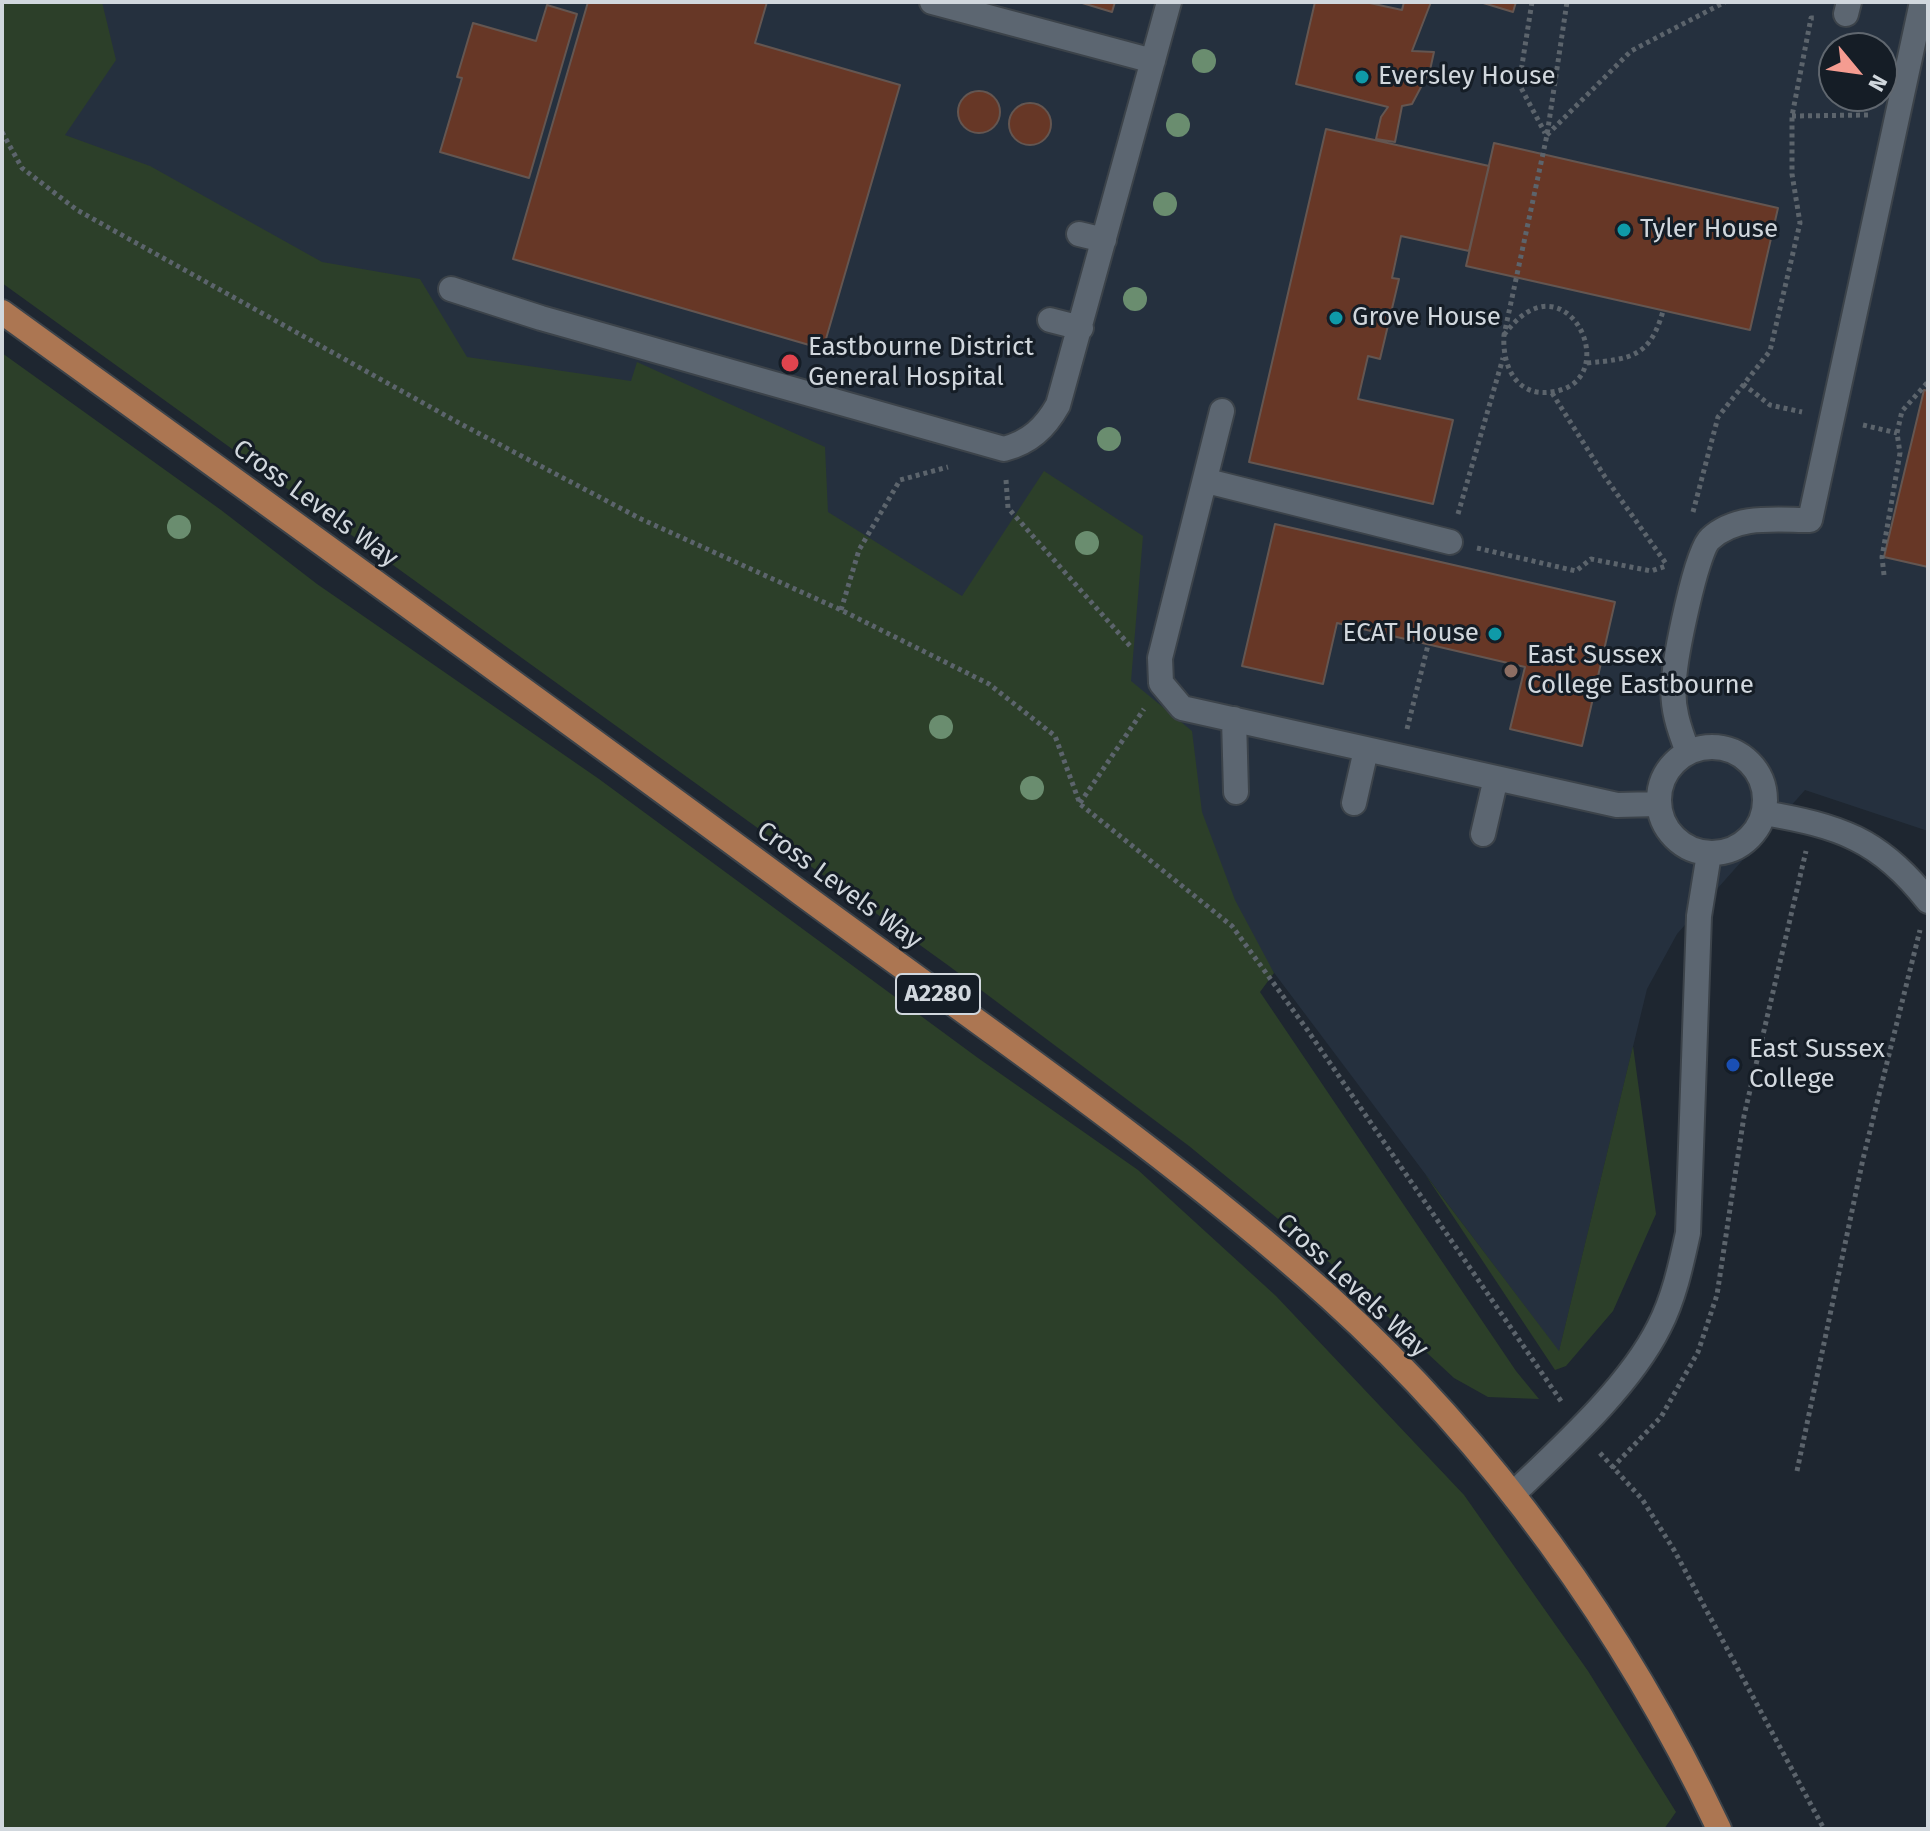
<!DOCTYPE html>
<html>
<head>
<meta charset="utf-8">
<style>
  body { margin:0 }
  #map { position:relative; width:1930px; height:1831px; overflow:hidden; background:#1e2630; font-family:"Fira Sans",sans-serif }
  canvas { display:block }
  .frame { position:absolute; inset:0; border:4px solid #d1d7dd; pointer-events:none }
  .north { position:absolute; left:1818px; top:32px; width:80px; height:80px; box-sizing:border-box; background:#151d26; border:2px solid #60676f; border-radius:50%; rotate:119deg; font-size:22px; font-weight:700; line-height:32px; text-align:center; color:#d1d7dd }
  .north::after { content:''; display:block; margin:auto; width:28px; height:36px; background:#f59c91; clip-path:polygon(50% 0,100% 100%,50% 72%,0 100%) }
</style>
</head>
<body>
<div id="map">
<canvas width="1930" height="1831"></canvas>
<div class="frame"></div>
<div class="north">N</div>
</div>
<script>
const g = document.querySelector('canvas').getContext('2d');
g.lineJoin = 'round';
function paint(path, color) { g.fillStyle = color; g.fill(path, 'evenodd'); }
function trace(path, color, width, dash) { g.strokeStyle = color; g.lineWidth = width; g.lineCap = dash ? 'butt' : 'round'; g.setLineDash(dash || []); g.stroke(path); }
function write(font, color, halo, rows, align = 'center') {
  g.font = font + ' "Fira Sans",sans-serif'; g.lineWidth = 6; g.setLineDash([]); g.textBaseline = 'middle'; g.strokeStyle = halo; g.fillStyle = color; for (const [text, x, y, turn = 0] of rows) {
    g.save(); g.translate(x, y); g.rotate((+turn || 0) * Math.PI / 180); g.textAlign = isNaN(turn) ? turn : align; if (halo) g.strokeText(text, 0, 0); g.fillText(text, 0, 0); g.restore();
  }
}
paint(new Path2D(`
  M46,2H1928V831L1805,790L1677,934L1647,989L1559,1352L1085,721L34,145ZM1834,48H1882V96H1834Z`), '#25303e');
paint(new Path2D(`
  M2,2H102L116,60L65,135L150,166L322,262L420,279L467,357L631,381L637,362L825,447L828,512L962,596L1044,471L1143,536L1131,681L1192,731L1202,812L1235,900L1274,973L1260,992L1516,1371L1539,1399L1488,1397L1454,1378L1316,1250L1189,1146L949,966L2,283Z
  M2,353L221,510L317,584L599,779L978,1058L1138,1170L1276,1296L1464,1495L1588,1671L1676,1812L1664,1829H2Z
  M1633,1046L1656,1214L1613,1311L1566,1366L1555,1370L1425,1174L1559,1351Z`), '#2c3f29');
const building = new Path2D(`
  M588,2H767L755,43L900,85L823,349L513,259Z
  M1079,2H1115L1112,12Z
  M1315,2H1365L1402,10L1404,2H1431L1412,51L1434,52L1430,70L1412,104L1402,106L1395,142L1376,139L1381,117L1388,107L1296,84Z
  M1480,2H1516L1513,12Z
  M547,5L577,14L529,178L440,152L462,78L457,77L473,23L536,41Z
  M958 112a21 21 0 1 1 42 0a21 21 0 1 1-42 0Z
  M1009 124a21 21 0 1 1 42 0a21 21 0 1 1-42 0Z
  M1326,129L1489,166L1469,251L1401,236L1392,278L1399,279L1380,359L1368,356L1358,399L1453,420L1433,504L1249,462Z
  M1494,143L1778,208L1750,330L1466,266Z
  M1924,390L1928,391V567L1884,557Z
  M1275,524L1615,602L1582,746L1510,729L1525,667L1337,623L1323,684L1242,666Z`);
paint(building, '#673726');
trace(building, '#645651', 2);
const minor = new Path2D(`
  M932,2L1153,61
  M1846,14L1849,2
  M1079,234L1104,240
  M451,289L541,318L1004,449C1030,442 1045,428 1058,405L1169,2
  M1050,320L1081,328
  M1222,411L1160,658L1161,683L1182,708L1617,805L1658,804
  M1207,481L1450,542
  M1234,719L1236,792
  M1659 800a53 53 0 1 1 106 0a53 53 0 1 1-106 0Z
  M1688,752C1679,729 1671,706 1674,681C1675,658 1696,551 1710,539C1737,514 1776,520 1810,520L1922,2
  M1354,803L1366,750
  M1764,813C1839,826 1880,839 1928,901
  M1483,834L1496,778
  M1513,1494C1561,1448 1629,1387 1659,1327C1674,1298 1681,1265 1688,1233L1699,916L1709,854`);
const major = new Path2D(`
  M2,312C269,505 537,698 802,894C980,1025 1165,1150 1329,1297C1493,1445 1625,1630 1719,1829`);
trace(minor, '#3c434a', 28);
trace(major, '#3c434a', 28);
trace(new Path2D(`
  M1532,2L1519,84L1545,133
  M1792,116L1868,115
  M2,132L22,168L77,210L459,423L641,519L841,610L989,684L1055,736L1080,804L1232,926L1306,1028L1563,1404
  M1547,135L1631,51L1725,2
  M1504,335C1566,249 1628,383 1551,392C1515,397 1502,364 1504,335L1547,135L1567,2
  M1587,363C1631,359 1650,357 1663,311
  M1743,384L1770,405L1802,412
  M1552,393L1605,477L1667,565
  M1863,425L1897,433
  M1006,480L1008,508L1131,647
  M1693,512L1718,417L1770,351L1800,223L1792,174V116L1811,18H1816
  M1458,514L1503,358
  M1477,548L1576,571L1591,559L1651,571L1666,566
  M1884,575L1882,557L1900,453L1897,433L1902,411L1928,382
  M841,610L859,550L900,480L948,467
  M1407,729L1428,645
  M1080,803L1144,709
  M1600,1453L1642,1499L1674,1550L1824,1829
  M1612,1468L1661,1417L1698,1352L1717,1295L1744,1116L1806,851
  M1797,1471L1863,1159L1920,930`), '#5c646c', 5, [4, 4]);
trace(minor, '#5c6671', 24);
trace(major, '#ac7652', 24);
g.fillStyle = '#6a8d6f';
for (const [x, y] of [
  [1204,61],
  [1178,125],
  [1165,204],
  [1135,299],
  [1109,439],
  [179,527],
  [1087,543],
  [941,727],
  [1032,788]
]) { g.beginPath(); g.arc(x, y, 12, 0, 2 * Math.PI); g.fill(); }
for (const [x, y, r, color] of [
  [1362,77,8,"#0f9aa8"],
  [1624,230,8,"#0f9aa8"],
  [1336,318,8,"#0f9aa8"],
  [790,363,10,"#e0444e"],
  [1495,634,8,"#0f9aa8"],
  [1511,671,8,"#8d6e63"],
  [1733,1065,8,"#1a4fb4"]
]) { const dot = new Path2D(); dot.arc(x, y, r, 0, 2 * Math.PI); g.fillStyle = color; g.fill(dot); trace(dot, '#151d26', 3); }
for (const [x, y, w] of [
  [938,994,84]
]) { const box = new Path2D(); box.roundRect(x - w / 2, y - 20, w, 40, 6); g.fillStyle = '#151d26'; g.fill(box); trace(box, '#d1d7dd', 2); }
write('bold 24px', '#d1d7dd', null, [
  ["A2280",938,994]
]);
write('26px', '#d1d7dd', '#151d26', [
  ["Eversley House",1378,77],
  ["Tyler House",1640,230],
  ["Grove House",1352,318],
  ["Eastbourne District",808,348],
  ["General Hospital",808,378],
  ["ECAT House",1479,634,"right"],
  ["East Sussex",1527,656],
  ["College Eastbourne",1527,686],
  ["East Sussex",1749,1050],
  ["College",1749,1080]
], 'left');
write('26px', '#d1d7dd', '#151d26', [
  ["Cross Levels Way",315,504,36],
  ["Cross Levels Way",839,886,36],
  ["Cross Levels Way",1352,1286,43]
]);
</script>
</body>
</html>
